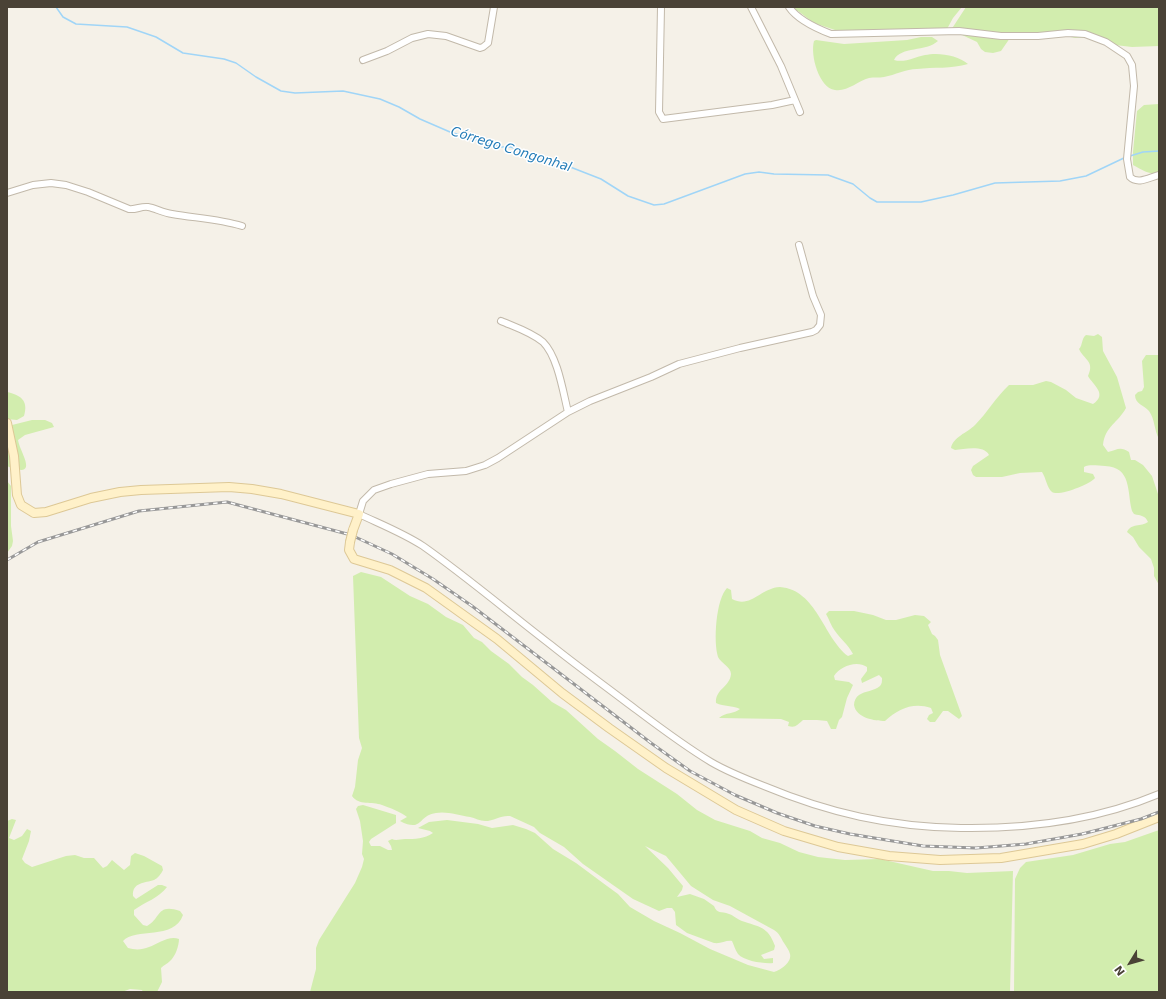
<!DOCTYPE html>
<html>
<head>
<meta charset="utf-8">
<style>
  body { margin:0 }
  #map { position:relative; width:1166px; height:999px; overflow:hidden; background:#f5f1e8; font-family:"DejaVu Sans",sans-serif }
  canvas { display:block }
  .frame { position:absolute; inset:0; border:8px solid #4a4236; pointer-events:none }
  .north { position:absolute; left:1110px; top:943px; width:40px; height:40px; -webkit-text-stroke:3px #fff; paint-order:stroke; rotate:233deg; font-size:11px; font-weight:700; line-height:16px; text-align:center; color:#4a4236 }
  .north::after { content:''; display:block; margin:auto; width:14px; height:18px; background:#4a4236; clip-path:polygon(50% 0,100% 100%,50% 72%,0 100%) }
</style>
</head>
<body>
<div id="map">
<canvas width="1166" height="999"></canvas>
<div class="frame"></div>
<div class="north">N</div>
</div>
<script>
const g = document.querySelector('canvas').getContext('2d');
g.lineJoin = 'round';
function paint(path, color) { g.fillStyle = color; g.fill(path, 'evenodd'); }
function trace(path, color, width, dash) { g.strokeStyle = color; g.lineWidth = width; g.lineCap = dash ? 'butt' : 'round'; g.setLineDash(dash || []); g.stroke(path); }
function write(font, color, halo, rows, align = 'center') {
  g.font = font + ' "DejaVu Sans",sans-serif'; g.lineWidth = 3; g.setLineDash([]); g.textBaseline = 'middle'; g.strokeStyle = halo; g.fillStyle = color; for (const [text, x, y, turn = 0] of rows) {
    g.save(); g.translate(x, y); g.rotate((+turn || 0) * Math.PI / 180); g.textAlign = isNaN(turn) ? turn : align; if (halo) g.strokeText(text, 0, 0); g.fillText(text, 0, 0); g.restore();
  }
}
paint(new Path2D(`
  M790,7H962L953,18L947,29C940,29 905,28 902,30L841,32L814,23L798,11L793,13Z
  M966,7H1159V46L1132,47L1115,45L1089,37L1075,38L1066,36L1010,38L1001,51L993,53L985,52L981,49L977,42L960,34L952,33L951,30Z
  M921,37H932L938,41C926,52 901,46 894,60C905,63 915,57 925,55C938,52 958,55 968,64C952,69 933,67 917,69C906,69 895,75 884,77C879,78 874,77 869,78C858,81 847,92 835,90C819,88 810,55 814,41L816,40L844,44L907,40Z
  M1159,104V174C1148,174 1142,170 1133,165V152L1137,111L1144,105Z
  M1098,334L1102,337L1103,351L1117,377L1126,408C1118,423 1105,426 1103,445L1108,452C1117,450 1120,446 1129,452L1131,460H1135L1143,465L1152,476L1159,497V585L1154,576V568L1151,559L1139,547L1133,537L1127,532C1131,523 1141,527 1148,522C1145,515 1141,516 1134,514L1132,511C1127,492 1132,467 1105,466C1098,466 1090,464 1084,467V472L1093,474L1095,478C1091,484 1058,497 1052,492C1047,488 1046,478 1042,472L1020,473L1002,477H976L973,475L971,470L973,466L989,455C984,445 965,449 955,450L951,448C953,437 967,433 975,425C987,413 996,397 1009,385H1033L1046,381L1051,382L1066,390L1076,398L1093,404C1108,394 1093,385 1088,376C1095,361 1084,360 1079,349C1083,345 1081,339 1086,335L1094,336Z
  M1146,355H1159V439C1154,430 1155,419 1149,411C1144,405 1135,404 1135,395L1138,392L1142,391L1144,387L1142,361Z
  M7,392C20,395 29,400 24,416L17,420L7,419Z
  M32,420H45L52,423L54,427L25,435L18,440C20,453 41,480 7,466V422L12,425Z
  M7,481L11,486V526L13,541L12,546L7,553Z
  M361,572L381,577L410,596L428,604L446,617L463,625L474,638L482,642L491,651L509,664L522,677L533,685L552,702L566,710L598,739L615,751L638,769L677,794L697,810L715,820L750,831L762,838L780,843L799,852L818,857L845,860L880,859L933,871H949L967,873L1013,871L1010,992H310L316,969V948L319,940L355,883L362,867L364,859L362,854L363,841L360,821L356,809L358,806L363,805L396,815V823L371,839L369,842L371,846H380L388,850H392L391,846L388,841L392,839C396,841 400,839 405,839C415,839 424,839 433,833L430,831L418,828L429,822L447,820L478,824L492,828L513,825L526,829L535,833L553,849L576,863L607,886L618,894L630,907L654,921L680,933L710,949L748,965L774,972C781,970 792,962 790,954C789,950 786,946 784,943C781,938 779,933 774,930L730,906L713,900L691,886L666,856L645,846L668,868L683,886L682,890L677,897L690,894L704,899L714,906C717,914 721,911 729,914C733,915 737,919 742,921C759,927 768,926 775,946L774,950L761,955L764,959L773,958V963C764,964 744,961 738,954C735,950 734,945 732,941C726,940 721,944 714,943L687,933L676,925L675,912L672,908H667L659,911L633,899L583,864L564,847L540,833L534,827L510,816C501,815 494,821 485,821C480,821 475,818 470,817C459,815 446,811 436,813C418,815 423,833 400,821L407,817C403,813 388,807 382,805C372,801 359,806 352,796L355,787L358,760L362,748L359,738L353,576Z
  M780,587C817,590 823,637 848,656L853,654C847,643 841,640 835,631C831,626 829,619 826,614L829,611H854L873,615L886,620H896L915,615L924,616L931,622L928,625L932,634L935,636L938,640L940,655L962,716L959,719L948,711H943L935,722H930L927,719L929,715L933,713L931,708C913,702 898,709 885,721C875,721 856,718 854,705C854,701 856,697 859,695C865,691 874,691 880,686C882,684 882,681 882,678L879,675L862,683L861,679L867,671V667C857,660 840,666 834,676L835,680L849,682L853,685L847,698L842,717L839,720L836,729H831L827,721L817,720H803C797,725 796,728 788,726L789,722L781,719L719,718C726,712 734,714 740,709C732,705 724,707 716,703C715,689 730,687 731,674C731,667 721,663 718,657C713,642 716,599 727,588L731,590L732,599C751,609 760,588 780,587Z
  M12,819L16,820L9,838L14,840L22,836L27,829L31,831L29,841L22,859L25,863L32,867L66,856L75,855L84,858H94L103,868L107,866L112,860L124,870L130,865L131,856L135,853L144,856L162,866L163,870C161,874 158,878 154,880C145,883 132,882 133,896L136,899L158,885H162L167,887C159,898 145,902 134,910V915L143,925L147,926C161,919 156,903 180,911L183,915C174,941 135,927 123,941L128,948C135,950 142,950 149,947C158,944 169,935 179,939C179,946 175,957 170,961C167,964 164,965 161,968L162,982L157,992H143L142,990L130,989L122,992H7V821Z
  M1159,830V992H1014L1015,879L1020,868L1026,862L1073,855L1110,844L1125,842Z`), '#d2edae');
trace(new Path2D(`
  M56,7L63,17L76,24L127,27L156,37L183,53L224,59L236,63L256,77L281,91L295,93L343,91L380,99L399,107L420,119L450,132L500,147H511L536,156L560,163L601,179L628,196L654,205L664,204L745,174L759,172L774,174L828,175L853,184L870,198L877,202H921L953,195L995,183L1060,181L1086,176L1126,157
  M1130,156L1143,152L1159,151`), '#a0d5f7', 1.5);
const street = new Path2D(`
  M661,7L659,112L663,119L772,105L795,100
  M751,7L781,66L800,112
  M789,7C797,19 818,29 831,34L959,31L1001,36H1038L1068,33L1085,34L1106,42L1127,56L1132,65L1134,86L1127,159L1130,177C1138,185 1150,177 1159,175
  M363,60L387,51L412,38L428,34L446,36L480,48L483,47L488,43L494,7
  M7,193L33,185L51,183L66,185L88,192L129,209C136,210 141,206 148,207C155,208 163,213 172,214C195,218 219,219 242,226
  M501,321C515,327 531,332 543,342C558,357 563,392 568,412L498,458L485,465L466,471L428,474L391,484L374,490L363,501L359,514C380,524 403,533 423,546C467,577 508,612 551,645C576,665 601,683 626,702C654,723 681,744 711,762C728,772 746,779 764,786C829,813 890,827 961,828C1028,829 1097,820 1159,794
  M568,412L590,401L651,377L679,364L740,348L812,332L816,330L820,325L821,315L813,296L799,245`);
const secondary = new Path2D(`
  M7,423L14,456L17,495L21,505L34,513L46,512L91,498L120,492L141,490L229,487L252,489L281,494L359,514L353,530
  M350,542L349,550L354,559L390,570L426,588L497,639L562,693L609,728L666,768L736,810L784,831L838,847L889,856L940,860L1001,858L1083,844L1116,834L1159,817`);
trace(street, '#c2b9aa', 8);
trace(secondary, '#ddc896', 10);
trace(street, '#fff', 6);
trace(secondary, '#fff1c9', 8);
const rail = new Path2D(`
  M7,560L38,542L139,511L227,502L351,535L392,554L433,579L472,606L651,743L690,771L735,795L777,813L815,826L850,834L923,846L976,848L1026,844L1082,834L1141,819L1159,812`);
trace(rail, '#989898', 3);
trace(rail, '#fff', 1.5, [4.5]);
const secondaryBridge = new Path2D(`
  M350,542L353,530`);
trace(secondaryBridge, '#ddc896', 10, []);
trace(secondaryBridge, '#fff1c9', 8);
write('italic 13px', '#237cb8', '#fff', [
  ["Córrego Congonhal",511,150,17]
]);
</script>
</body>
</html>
